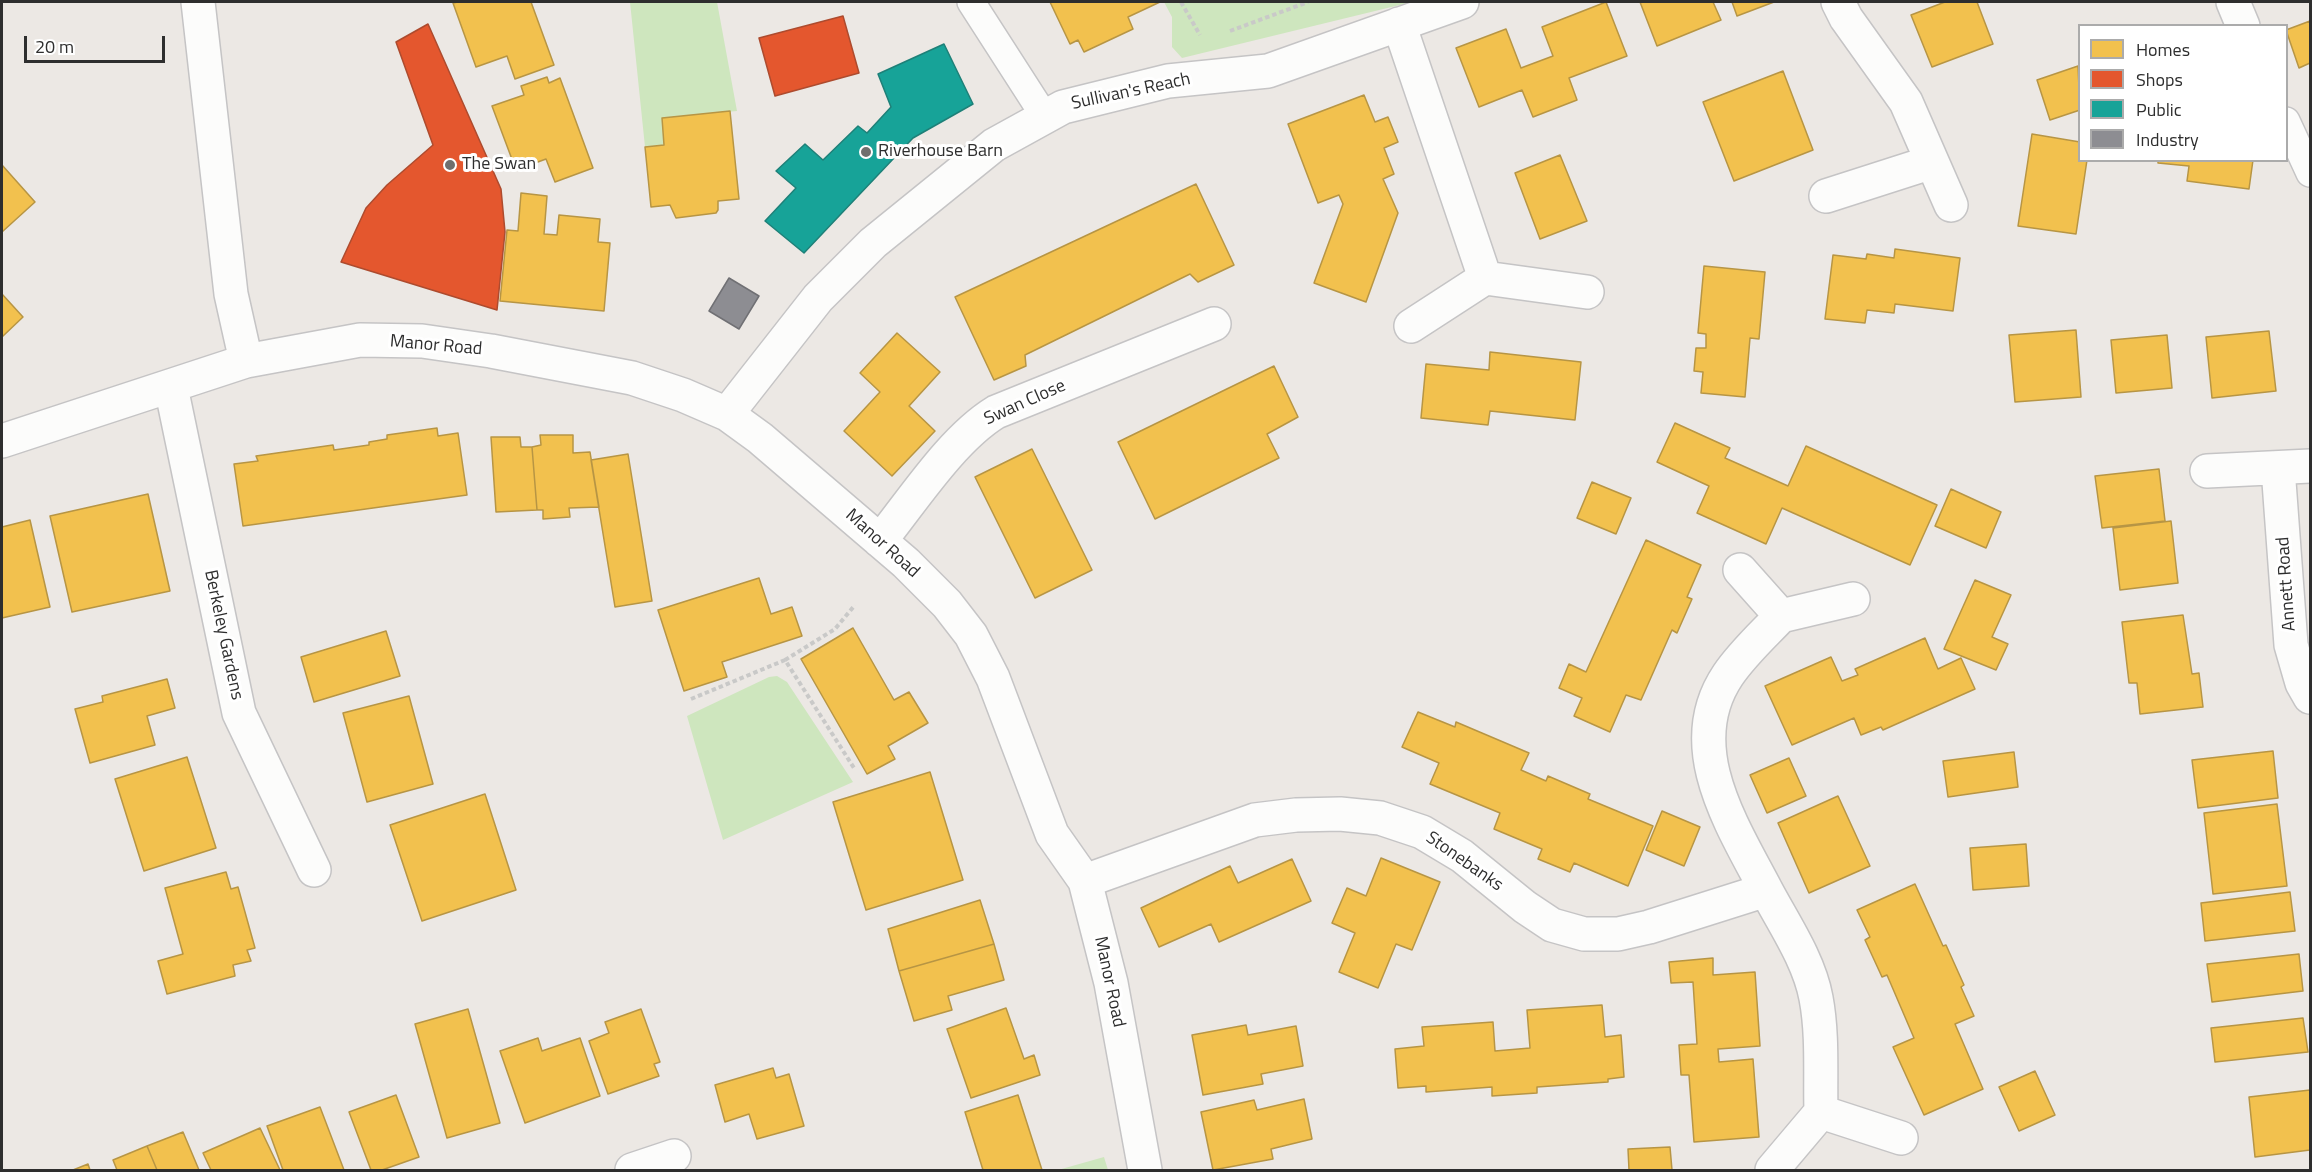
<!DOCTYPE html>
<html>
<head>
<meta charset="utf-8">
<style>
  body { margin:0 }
  #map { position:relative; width:2312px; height:1172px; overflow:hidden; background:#ece8e4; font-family:"Titillium Web",sans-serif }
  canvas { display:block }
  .frame { position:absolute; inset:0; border:3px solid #2e2e2e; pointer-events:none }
  .legend { position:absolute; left:2078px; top:24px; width:210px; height:138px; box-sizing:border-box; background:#fff; border:2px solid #ababab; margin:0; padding:8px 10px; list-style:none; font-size:18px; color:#2e2e2e }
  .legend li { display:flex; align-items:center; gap:12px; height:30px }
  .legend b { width:30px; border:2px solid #ababab }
  .scale { position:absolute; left:24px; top:36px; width:141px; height:27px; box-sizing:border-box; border:3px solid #2e2e2e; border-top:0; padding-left:8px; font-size:18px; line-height:21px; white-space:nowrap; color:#2e2e2e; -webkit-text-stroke:4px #fff; paint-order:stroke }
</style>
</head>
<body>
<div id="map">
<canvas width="2312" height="1172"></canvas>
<div class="frame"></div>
<ul class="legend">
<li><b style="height:16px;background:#f2c14e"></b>Homes</li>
<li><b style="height:16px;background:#e4572e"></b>Shops</li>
<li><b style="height:16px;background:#17a398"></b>Public</li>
<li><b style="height:16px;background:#8d8d92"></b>Industry</li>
</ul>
<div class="scale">20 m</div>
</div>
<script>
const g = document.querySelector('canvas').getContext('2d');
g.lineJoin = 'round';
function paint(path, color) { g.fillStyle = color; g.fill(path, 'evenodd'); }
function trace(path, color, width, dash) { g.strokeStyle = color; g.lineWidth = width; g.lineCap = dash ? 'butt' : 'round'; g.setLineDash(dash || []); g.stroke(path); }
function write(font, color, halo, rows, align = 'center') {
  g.font = font + ' "Titillium Web",sans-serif'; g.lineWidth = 6; g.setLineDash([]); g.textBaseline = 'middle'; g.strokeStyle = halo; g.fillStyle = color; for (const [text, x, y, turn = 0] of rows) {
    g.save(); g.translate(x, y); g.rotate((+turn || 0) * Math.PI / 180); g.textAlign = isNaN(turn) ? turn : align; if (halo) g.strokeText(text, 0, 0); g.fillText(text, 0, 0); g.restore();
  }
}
paint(new Path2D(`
  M630,2H717L737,111L662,118L664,145L645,147Z
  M1164,2H1412L1182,58L1172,47V17Z
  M777,676L787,682L853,782L723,840L687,716L769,677Z
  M1104,1157L1108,1170H1058Z`), '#cee6be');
const homes = new Path2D(`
  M458,2H531L554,65L515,79L507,56L476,67L453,3Z
  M1050,2H1160L1128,17L1133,29L1084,52L1078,40L1070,44Z
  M1606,2L1627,56L1569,78L1577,100L1533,117L1522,90L1479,107L1456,48L1506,29L1521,68L1553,56L1542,27Z
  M1640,2H1713L1721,20L1657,46Z
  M1732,2H1774L1737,16Z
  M1945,2H1977L1993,44L1932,67L1911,15Z
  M2310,21V63L2299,68L2286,30Z
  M2078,66L2080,110L2050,120L2037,80Z
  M1783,71L1813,150L1734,181L1703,102Z
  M547,77L549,83L560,78L593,168L555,182L546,159L516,170L492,106L524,95L521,86Z
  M1364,95L1375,122L1388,117L1398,142L1384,148L1394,174L1383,179L1398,213L1366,302L1314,283L1343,204L1339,195L1318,203L1288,124Z
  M730,111L739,199L718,201V210L716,213L676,218L670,205L651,207L645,147L664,145L662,118Z
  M2032,134L2080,142V160H2087L2076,234L2018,226Z
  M1560,155L1587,221L1540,239L1515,173Z
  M2158,160H2253L2249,189L2187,181L2189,166L2158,163Z
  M2,165L35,202L2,232Z
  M1196,184L1234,265L1198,282L1190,274L1025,355L1026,366L994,380L955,297Z
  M521,193L547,196L544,234L557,235L559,215L600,219L598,242L610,243L604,311L500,301L507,230L518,231Z
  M1895,249L1960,258L1953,311L1895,304L1894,313L1867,310L1865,323L1825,319L1833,255L1866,259L1867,254L1894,258Z
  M1704,266L1765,272L1759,339L1750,338L1745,397L1701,393L1703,372L1694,371L1696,348H1706V334L1698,333Z
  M2,294L23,317L2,337Z
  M2076,330L2081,397L2015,402L2009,335Z
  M2269,331L2276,391L2212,398L2206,337Z
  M897,333L940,372L909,406L935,431L892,476L844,431L880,392L860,373Z
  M2167,335L2172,388L2116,393L2111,340Z
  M1490,352L1581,362L1575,420L1490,411L1488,425L1421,418L1426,364L1489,370Z
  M1274,366L1298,417L1267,434L1279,458L1155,519L1118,442Z
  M1675,423L1730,448L1725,458L1788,486L1806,446L1937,505L1910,565L1782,508L1766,544L1697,513L1709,486L1657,462Z
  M437,428L438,436L458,433L467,495L243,526L234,464L258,461L256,456L333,445L334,450L369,445V442L387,439V435Z
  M540,435H573V453L590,452L599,507L569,508L570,517L543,519V510H537L532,447L541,445Z
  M491,437H520L521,447H532L537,510L496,512Z
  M1032,449L1092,570L1035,598L975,477Z
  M628,454L652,601L615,607L591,460Z
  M2159,469L2165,521L2102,528L2095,476Z
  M1592,482L1631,498L1616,534L1577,518Z
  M1951,489L2001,512L1986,548L1935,526Z
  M148,494L170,591L72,612L50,516Z
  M30,520L50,607L2,618V527Z
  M2171,521L2178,583L2120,590L2113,528Z
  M1646,540L1701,565L1687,597L1692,599L1677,633L1672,630L1641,700L1626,695L1610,732L1574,716L1582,698L1559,688L1569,664L1586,672Z
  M759,578L771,614L792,607L802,636L722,662L727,677L684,691L658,610Z
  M1975,580L2011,595L1992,637L2008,644L1996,670L1944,649Z
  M2183,615L2192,674L2199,673L2203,707L2140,714L2137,683H2129L2122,622Z
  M853,628L894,700L909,692L928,723L888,746L895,759L867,774L801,659Z
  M386,631L400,676L314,702L301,657Z
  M1925,638L1938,669L1961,658L1975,689L1883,730L1881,727L1861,735L1854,718L1792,745L1765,686L1831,657L1842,681L1858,675L1855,669Z
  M167,679L175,708L147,716L155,745L90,763L75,709L103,702L102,696Z
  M409,696L433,784L367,802L343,713Z
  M1418,712L1455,727L1456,722L1529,753L1521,770L1546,781L1548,776L1590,794L1588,799L1653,826L1628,886L1574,863L1570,872L1538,859L1542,849L1494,829L1500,813L1430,784L1439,763L1402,747Z
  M2273,751L2278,798L2198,808L2192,760Z
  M2014,752L2018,787L1948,797L1943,761Z
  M187,757L216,848L144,871L115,779Z
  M1789,758L1806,796L1767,813L1750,775Z
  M930,772L963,880L866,910L833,802Z
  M485,794L516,890L422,921L390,825Z
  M1838,796L1870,866L1809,893L1778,823Z
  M2277,804L2287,886L2213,894L2204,813Z
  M1662,811L1700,827L1684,866L1646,850Z
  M2026,844L2029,886L1973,890L1970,848Z
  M1381,858L1440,882L1412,950L1396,944L1378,988L1339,972L1355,933L1332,923L1347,888L1366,896Z
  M1292,859L1311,901L1219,942L1211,924L1159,947L1141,908L1230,866L1238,883Z
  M226,872L231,889L238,887L255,948L247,950L251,961L233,965L235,976L167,994L158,961L183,954L165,888Z
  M1915,884L1943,946L1946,945L1964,985L1961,987L1974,1016L1955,1024L1983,1089L1924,1115L1893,1047L1914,1038L1887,975L1882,977L1865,940L1870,937L1857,910Z
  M2290,892L2295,931L2205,941L2201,903Z
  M980,900L994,944L899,971L888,929Z
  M994,944L1004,980L948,996L952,1010L914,1021L899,971Z
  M2299,954L2303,991L2212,1002L2207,964Z
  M1713,958V975L1755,972L1760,1046L1718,1049L1719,1062L1753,1059L1759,1137L1694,1142L1689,1075H1681L1679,1045L1697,1044L1693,982L1671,983L1669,962Z
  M1602,1005L1605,1037L1621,1035L1624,1077L1608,1079V1082L1537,1087V1093L1492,1096V1087L1426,1092V1086L1398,1088L1395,1049L1424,1046L1422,1027L1493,1022L1495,1051L1530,1048L1527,1010Z
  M1006,1008L1024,1059L1034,1055L1040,1075L971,1098L947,1029Z
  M468,1009L500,1123L447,1138L415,1024Z
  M641,1009L660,1062L654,1064L659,1076L608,1094L589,1041L609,1033L605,1022Z
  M2303,1018L2308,1052L2215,1062L2211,1028Z
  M1246,1025L1248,1035L1296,1026L1303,1066L1261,1074L1263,1084L1203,1095L1192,1035Z
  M538,1038L542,1051L580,1038L600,1096L525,1123L500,1051Z
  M773,1068L776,1078L789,1074L804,1126L757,1139L749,1114L725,1122L715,1085Z
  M2035,1071L2055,1115L2019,1131L1999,1087Z
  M2310,1090V1150L2255,1157L2249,1097Z
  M396,1095L419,1157L382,1170H371L349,1112Z
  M1018,1095L1042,1170H983L965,1112Z
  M1304,1099L1312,1139L1271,1149L1273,1159L1213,1170L1201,1112L1254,1100L1257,1110Z
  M320,1107L344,1170H283L267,1126Z
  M260,1128L280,1170H211L203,1153Z
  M183,1132L199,1170H157L147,1146Z
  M147,1146L157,1170H117L113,1160Z
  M1670,1147L1672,1170H1629L1628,1149Z
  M88,1164L90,1170H73Z`);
paint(homes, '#f2c14e');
trace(homes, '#b79544', 1.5);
const shops = new Path2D(`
  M843,16L859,73L775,96L759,38Z
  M428,24L501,189L505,232L497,310L341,262L366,208L387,185L433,145L396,42Z`);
paint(shops, '#e4572e');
trace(shops, '#ad4b2e', 1.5);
const public = new Path2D(`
  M944,44L973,104L913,138L804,253L765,221L796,188L776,171L805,144L823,160L858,126L867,133L891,107L878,74Z`);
paint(public, '#17a398');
trace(public, '#1e8078', 1.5);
const industry = new Path2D(`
  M729,278L759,296L739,329L709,311Z`);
paint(industry, '#8d8d92');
trace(industry, '#707074', 1.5);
const lane = new Path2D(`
  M971,2L1045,117
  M2286,121L2310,173`);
const street = new Path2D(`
  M198,2L231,294L246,361
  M1838,2L1846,18L1906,102L1951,205
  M2233,2L2243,26
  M1399,24L1485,278
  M1826,196L1932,162
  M1411,326L1485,278L1587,292
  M171,387L239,713L314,870
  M727,414L818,298L873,243L994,145L1063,107L1168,81L1268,71L1462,2
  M2,441L246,361L360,340L422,341L491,351L632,378L683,395L727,414L760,438L906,563L947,604L971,635L993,678L1052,834L1085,881L1111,983L1145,1170
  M2278,468L2291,645L2302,683L2310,697
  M2207,471L2310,466
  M880,541C913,500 952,439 996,412L1214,324
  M1781,616L1853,599
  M1085,881L1255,820L1296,815L1340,814L1380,818L1422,832L1462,856L1525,907L1552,925L1584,934H1618L1649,927L1766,890C1732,825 1680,746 1728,675C1743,653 1763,635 1781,616L1740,570
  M1766,890C1784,924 1809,960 1816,998C1823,1035 1820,1075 1821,1112L1772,1170
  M1821,1112L1901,1138
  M632,1170L674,1156`);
trace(lane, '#c5c4c5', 30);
trace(street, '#c5c4c5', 36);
trace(new Path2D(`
  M1181,2L1200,35
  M1230,31L1308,2
  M785,660L835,629L855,605
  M691,699L785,660L854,768`), '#c9c9c8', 4, [4.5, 3]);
trace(lane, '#fcfcfb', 27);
trace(street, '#fcfcfb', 33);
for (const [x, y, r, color] of [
  [866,152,6,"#706f6e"],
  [450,165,6,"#706f6e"]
]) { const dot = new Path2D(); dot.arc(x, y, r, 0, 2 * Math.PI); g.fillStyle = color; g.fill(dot); trace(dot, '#fff', 2); }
write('18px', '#2e2e2e', '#fff', [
  ["Sullivan's Reach",1131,92,-12],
  ["Manor Road",436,346,5],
  ["Swan Close",1025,403,-24],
  ["Manor Road",882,544,42],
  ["Annett Road",2287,584,-94],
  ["Berkeley Gardens",223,635,78],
  ["Stonebanks",1464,862,35],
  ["Manor Road",1109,982,78]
]);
write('18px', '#2e2e2e', '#fff', [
  ["Riverhouse Barn",878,152],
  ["The Swan",462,165]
], 'left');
</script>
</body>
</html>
